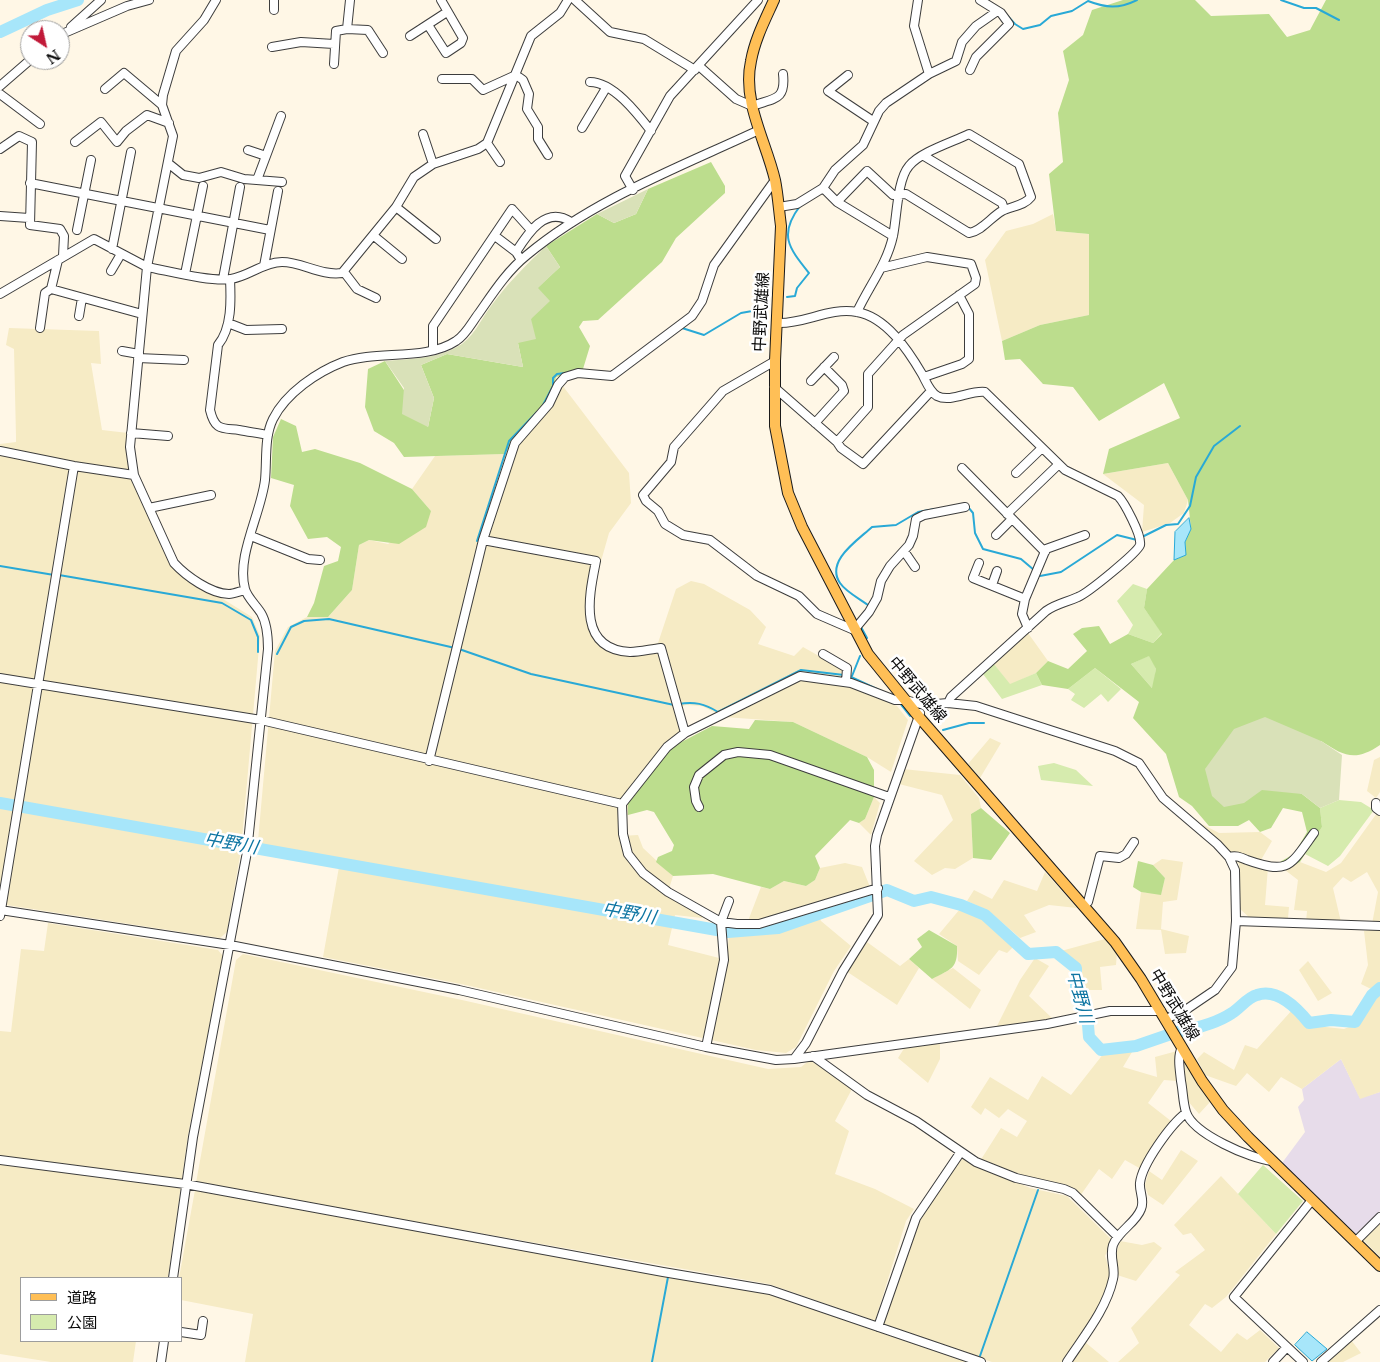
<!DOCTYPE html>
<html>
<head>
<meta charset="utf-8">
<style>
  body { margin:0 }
  #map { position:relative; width:1380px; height:1362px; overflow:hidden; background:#fff7e6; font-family:"Libre Baskerville","Noto Sans JP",serif }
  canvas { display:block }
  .legend { position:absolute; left:20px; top:1277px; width:162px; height:65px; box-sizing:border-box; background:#fff; border:1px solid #9d9d9d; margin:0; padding:6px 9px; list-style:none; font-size:15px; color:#0a0a0a }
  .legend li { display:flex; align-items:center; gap:10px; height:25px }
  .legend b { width:25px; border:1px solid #9d9d9d }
  .north { position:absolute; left:20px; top:20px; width:50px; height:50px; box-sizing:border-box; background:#fff; border:1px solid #9d9d9d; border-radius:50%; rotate:145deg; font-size:14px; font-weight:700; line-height:20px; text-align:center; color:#0a0a0a }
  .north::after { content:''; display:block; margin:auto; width:18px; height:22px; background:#c11a39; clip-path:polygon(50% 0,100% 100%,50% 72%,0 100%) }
</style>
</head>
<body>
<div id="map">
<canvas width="1380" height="1362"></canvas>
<ul class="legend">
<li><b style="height:6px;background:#ffbf56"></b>道路</li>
<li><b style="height:14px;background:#d6ebae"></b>公園</li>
</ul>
<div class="north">N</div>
</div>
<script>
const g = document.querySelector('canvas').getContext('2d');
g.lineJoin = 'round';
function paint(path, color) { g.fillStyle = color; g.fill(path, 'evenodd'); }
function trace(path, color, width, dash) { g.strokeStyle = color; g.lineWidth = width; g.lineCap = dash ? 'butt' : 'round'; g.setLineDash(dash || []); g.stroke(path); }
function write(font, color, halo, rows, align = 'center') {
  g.font = font + ' "Libre Baskerville","Noto Sans JP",serif'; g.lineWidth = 5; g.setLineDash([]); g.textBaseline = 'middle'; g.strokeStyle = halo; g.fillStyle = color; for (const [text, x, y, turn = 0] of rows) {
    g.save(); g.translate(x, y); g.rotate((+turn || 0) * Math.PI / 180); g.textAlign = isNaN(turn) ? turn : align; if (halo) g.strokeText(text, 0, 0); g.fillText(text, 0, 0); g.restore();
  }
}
paint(new Path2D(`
  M1341,1059L1360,1098L1380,1092V1211L1356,1234L1282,1163L1305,1132L1298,1107L1304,1100L1302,1089Z`), '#e7dcea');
paint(new Path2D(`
  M1053,214L1056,231L1089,234V315L1040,325L1002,341L985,260L1006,231L1033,224Z
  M9,328L99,331L101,364L91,363L102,430L128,433L129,465L173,568L252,617L260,636L241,850L227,932L220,938L0,904V444L16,442V437L14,349L6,345Z
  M556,377L629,473L631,503L609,533L592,593L594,624L603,639L611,644L630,648L658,643L676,589L691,581L704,584L750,610L766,627L758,644L794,656L803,647L842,669L849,686L897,706L908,720L891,772L867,757L793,722L724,717L702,706L686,705L674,709L685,740L672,747L628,802V815L619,817L620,836L638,835L643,848L673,876L667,895L703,914L702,918L675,915L668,945L727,960L730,920L748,921L761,887L770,889L784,881L806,886L815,880L820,868L845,863L862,867L870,887L814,905L821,921L851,946L834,971L796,1047L786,1053L756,1050L461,984L323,957L339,867L257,852L275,651L288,627L307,617L329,616L352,590L359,545L369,540L388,544L431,511L412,489L435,456L504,454L550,398Z
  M1168,463L1188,500L1184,513L1170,523L1142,532L1144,505L1103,474Z
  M1028,633L1048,661L1036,673L1010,685L994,664Z
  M990,738L1001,743L980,778L968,764Z
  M1380,757V792L1376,798L1367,791L1374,760Z
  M903,769L960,775L979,798L981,808L971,814L973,858L955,869L945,868L932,875L914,861L953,820L942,795L899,784Z
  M874,797L880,803L871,835L859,823L865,819Z
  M1377,813L1380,815V922L1372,924L1378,892L1367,872L1351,882L1343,877L1333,888L1341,922H1306L1307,911L1294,910L1298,880L1285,870L1300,862L1326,872L1341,863Z
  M1202,824L1219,833L1260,832L1272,841L1261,860L1268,867L1265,905L1289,907L1288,918H1250L1240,909L1239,864Z
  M1162,859L1183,862L1177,900L1163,902L1161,929L1189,936L1186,953L1165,954L1161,930L1136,929L1141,892L1161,894L1165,878L1153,865Z
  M1045,872L1077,908L1049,905L1024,915L1036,932L1020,938L989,911L967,901L974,890L992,899L1004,880L1037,891Z
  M960,909L985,919L1014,946L1007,953L999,950L979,975L958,961L957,946L939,934Z
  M48,923L218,950L223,956L188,1135L168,1278H21V1341H136L133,1362H51L0,1354V1031L11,1032L21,949L44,951Z
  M1380,929V985L1371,989L1361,984L1368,965L1364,931Z
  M1105,939L1117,952L1116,965L1100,967L1102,990H1080L1079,965L1061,951Z
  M867,942L900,966L909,959L919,968L897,1005L846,971Z
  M243,954L462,1000L768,1069L801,1067L810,1060L852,1089L835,1121L849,1131L835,1174L875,1189L914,1209L906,1221L875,1321L769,1284L196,1183L236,960Z
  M1035,958L1049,966L1029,996L1053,1019L996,1028L1020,980Z
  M1308,961L1332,993L1318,1001L1299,970Z
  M953,968L981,990L970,1009L932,979Z
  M1380,993V1092L1360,1099L1341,1059L1302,1089L1281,1077L1269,1092L1247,1073L1236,1086L1205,1075L1197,1059L1204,1052L1234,1070L1245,1045L1257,1049L1293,1009L1308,1025L1344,1029L1359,1023Z
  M940,1043V1059L928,1083L898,1058L905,1047Z
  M1135,1047L1123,1067L1157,1077L1155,1057L1177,1051V1081L1164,1080L1148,1103L1171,1121L1141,1169L1125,1160L1112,1179L1099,1169L1080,1196L1065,1185L1035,1179L980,1161L1001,1128L1017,1137L1027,1121L1008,1109L999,1118L985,1108L981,1115L971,1107L990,1077L1028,1100L1042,1076L1071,1095L1104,1053Z
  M1182,1058L1210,1102L1199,1114L1187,1100Z
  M1181,1150L1198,1161L1163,1205L1148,1195L1145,1185L1149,1171L1162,1180Z
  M960,1157L1030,1188L1067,1196L1112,1240L1105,1256L1112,1277L1096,1312L1062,1362H992L882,1326L919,1220Z
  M1221,1176L1276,1234L1226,1297L1212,1308L1205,1304L1189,1325L1221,1352L1237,1333L1247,1340L1260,1330L1279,1348L1265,1362H1118L1139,1343L1131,1328L1180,1275L1175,1272L1205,1250L1191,1233L1183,1235L1174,1225Z
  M195,1190L769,1294L971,1362H245L253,1314L181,1300V1278H179Z
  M1380,1221V1257L1362,1239Z
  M1120,1241L1142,1245L1154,1242L1162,1248L1136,1281L1117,1275L1116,1255Z
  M1351,1340L1361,1353L1343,1362H1326Z
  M1085,1342L1109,1362H1072Z`), '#f6ebc5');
paint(new Path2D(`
  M1133,584L1147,589L1144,608L1162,633L1153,643L1128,634L1133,625L1117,601Z
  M1150,655L1156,669L1153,689L1131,664Z
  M994,664L1010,684L1036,673L1042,685L1002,699L983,674Z
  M1095,668L1121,689L1108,702L1101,694L1084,708L1071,700L1075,694L1068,689Z
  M1054,763L1076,770L1093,786L1041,780L1038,766Z
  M1339,800L1361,802L1374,810L1340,856L1328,866L1305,854L1322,827L1320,808Z
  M1263,1165L1303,1201L1276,1234L1238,1194Z`), '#d6ebae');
paint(new Path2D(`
  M1123,0H1195L1211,16L1269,14L1287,37L1310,30L1326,0H1380V745C1355,762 1344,756 1321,741L1245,772L1302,794L1320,808L1322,827L1300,862L1285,870L1278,863L1294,854L1307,832L1302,812L1283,808L1271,828L1260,832L1249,820L1238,826H1209L1192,806L1179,797L1166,754L1133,718L1139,702L1095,668L1068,689L1042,685L1036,673L1048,661L1068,669L1087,651L1073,634L1082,628L1099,626L1110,644L1128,634L1153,643L1162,634L1144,608L1147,589L1174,560L1186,555L1185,542L1191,529L1188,500L1168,463L1103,474L1109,449L1180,418L1164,383L1099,421L1073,387L1043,384L1020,359L1005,360L1002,341L1040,325L1089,315V234L1056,231L1049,174L1063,162L1058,113L1069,80L1063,51L1083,35L1092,10ZM1149,656L1156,669L1152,688L1131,664Z
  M711,162L725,186V193L676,238L662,262L598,320L583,321L579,327L590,346L583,369L556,377L550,398L504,454L404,457L394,443L374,431L365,407L368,369L385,361L428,427L434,398L421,365L447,354L523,367L518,343L531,319L537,288L560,267L546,246L597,214L614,223L636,214L648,189Z
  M281,419L296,426L302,452L315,449L360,463L412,489L431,511L426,527L399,544L369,540L359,545L352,590L328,617H307L314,603L324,566L338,561L341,547L327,537L308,539L290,506L294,485L271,478L273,437Z
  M755,720L793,722L867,757L874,770V797L865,819L859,823L850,820L815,856L820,868L815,880L806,886L784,881L770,889L713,874L673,876L656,862L658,857L672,851L674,845L654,812L647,810L628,815V802L672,747L712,726L749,729Z
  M981,808L1010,833L991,860L973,858L971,814Z
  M1138,861L1153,865L1165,878L1161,895L1141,892L1133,887Z
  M929,930L957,946C958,969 951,969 932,979L909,959L922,947L917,939Z`), '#bcdd8d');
paint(new Path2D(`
  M648,189L636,214L614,223L597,214Z
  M546,246L560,267L538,288L550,301L531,319L536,339L518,343L523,367L447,354L421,365L434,398L428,427L402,414L404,388L385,361C409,359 435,359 457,347C473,339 481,319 491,306C507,284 526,265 546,246Z
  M1265,717L1321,741L1342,755L1339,800L1320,808L1302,794L1262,790L1244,803L1224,807L1212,796L1205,769L1234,729Z`), '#d9e1b8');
const water = new Path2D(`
  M1189,518L1191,529L1185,542L1186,555L1174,560L1175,532Z
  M1307,1332L1327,1349L1312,1361L1295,1345Z`);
paint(water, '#a7e6fa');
trace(water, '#29a9d6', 1);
trace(new Path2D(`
  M1281,0L1304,8H1316L1339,20
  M1004,12L1015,24L1023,29L1040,25L1051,16L1072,11L1088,1C1106,8 1119,9 1137,0
  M787,297L795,296L797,288L809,273C789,248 778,235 800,206
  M682,328L704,335L741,313L769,308
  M543,405L553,386V378L557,374L565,373
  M968,507L973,513L975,533L983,549L1021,559L1034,570
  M1144,536L1166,525L1178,524L1190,506L1196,477L1214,446L1240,426
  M477,541L509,441L537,412
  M0,566L54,575
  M59,575L222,603L251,620L258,637V652
  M1040,576L1061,572L1117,535L1137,540
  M868,605C860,599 846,592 840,583C825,561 858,540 872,527L896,525L918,512L935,509
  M861,627L867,638
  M459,649L531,674L674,705
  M277,654L291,627L304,621L329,619L455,648
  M849,676L894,697
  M852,676L860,656
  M899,702L910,716
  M679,704C694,701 705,704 718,712L801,670L844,675
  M943,730L969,723H984
  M980,1356L1038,1190
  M652,1362L668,1277`), '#29a9d6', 2);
trace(new Path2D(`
  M0,32L47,10L78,0
  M0,803L728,932L778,928L887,890L914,901L931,897L961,905L985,915L1028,954L1056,952L1076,968V986L1087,1013L1089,1037L1101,1050L1136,1046L1168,1035
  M1180,1031C1198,1028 1217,1023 1232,1013C1240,1008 1248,997 1257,995C1277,988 1297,1008 1309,1023L1331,1020L1355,1022L1372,995L1380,988`), '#a7e6fa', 12);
const minor = new Path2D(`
  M274,0V10
  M575,0L610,32L644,39L695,70
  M428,25L446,53L461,43L463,38L441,0
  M71,27L101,0
  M347,29L368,30L383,53
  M62,34L127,6L149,0
  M410,36L447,12
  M272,47L301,42L334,44
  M334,64L336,31L347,29L350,0
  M699,66L736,99L752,106C774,98 786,101 783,74
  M970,70L976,57L1009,24L1001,13L980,0
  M929,74L956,61L962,42L976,26L996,12
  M848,75L828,91L873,121
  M442,79H472L483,90L516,75L523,80L529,94L527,109L538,127V139L548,155
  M590,82C613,82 637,113 651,131
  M0,86L30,60
  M105,89L124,73L162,105
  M0,94L40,124
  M582,128L606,88
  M423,134L433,164
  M75,142L101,122L117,142L126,131L147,115L169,123
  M487,143L500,162
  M0,149L19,136L32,142L30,225L60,229L64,236L63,256
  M248,150L266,156
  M924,156L1002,203L1004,209
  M168,163L183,175L199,178L221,172L244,179L282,182
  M257,180L281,116
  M30,183L270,230
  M823,188L837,202L893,236
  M633,190L625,176L670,96L758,0
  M837,202L867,171L893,195L906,194L969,233C982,231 991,217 1002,211C1012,206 1024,206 1031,197L1019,164L969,134C953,142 920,152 909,166C897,180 897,217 893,236C887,264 869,286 857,312
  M396,207L436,239
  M779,207L797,204L823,188L835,170L863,145L879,111L886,103L929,74L914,26L918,0
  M0,216L29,218
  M77,230L91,160
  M374,236L402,259
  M495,236L516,252
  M112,249L131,152
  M58,260L51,289L142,314
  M521,260L516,252C528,233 546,205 571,222
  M264,266L278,191
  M111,271L121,254
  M344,272L357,289L376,298
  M185,274L203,186
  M223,279L240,187
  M230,279C231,300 232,328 218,345L210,410C215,431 222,428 239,430C249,432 259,433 268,435
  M0,294L94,239L147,267L173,136L162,105L163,95L176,51L204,20L216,0
  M79,316L82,298
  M228,323L246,330L282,329
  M778,323C805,324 829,307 857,312C886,317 908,350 922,374C926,381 929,391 937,396C951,403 970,390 985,392L1065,470L1118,496C1124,502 1142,535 1140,545C1137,553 1088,593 1078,597C1065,603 1058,603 1046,611L951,697L948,703
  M40,328L45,293L51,289
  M433,350V326L512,209L530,229
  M122,351L139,354
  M138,358L184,360
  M775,361L723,391L674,447L671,462L643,495L646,501L658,511L665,524L683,535L710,540L757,576L799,596L817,614L854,630L869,612L877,598L881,581L890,566L909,545L913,536L916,519L924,515L965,507
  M924,377L962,364L969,359V314L959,295
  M811,381L834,357
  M774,387L837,442L868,407V374L903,335L975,284L976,278L971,264L927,257L881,268
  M815,423L844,391L842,385L824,367
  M131,433L168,436
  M837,442L841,448L863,464L931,391
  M0,451L74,466L134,475
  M962,468L1045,552
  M1016,473L1042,448
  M149,508L211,495
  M1007,514L1058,465
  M996,535L1012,519
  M251,536L308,559L320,560
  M483,540L596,561C589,596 577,649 630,652C640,652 651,649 661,648L685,733
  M904,551L915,567
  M979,563L973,578L1025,599L1022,614L1028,628
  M992,585L997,571
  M245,590C240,591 234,594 229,594C211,594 186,576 174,563L134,475L130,447L147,267C169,271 210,282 231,279C249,276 264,262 282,262C302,262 321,276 342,273L396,207L414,177L433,164L478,149L487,143L531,36L560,13L568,0
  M1025,599L1046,549L1085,535
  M823,654L847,668L846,682
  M0,678L261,720L622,804
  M429,761L483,540L515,443L549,404L558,385L565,377L578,373L612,376L692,316L702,301L714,265L775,180
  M1376,803V808L1380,811
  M699,807L696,801L694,787L699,775L724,755L738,752L770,755L889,797
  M1229,857C1236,855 1240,857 1247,860C1289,875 1290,866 1314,833
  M878,888L759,924H737L721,922L668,892L643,873L628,854L623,834L622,804L667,747L685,733L800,676L851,683L895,700H905L925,705L948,703L976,706L1115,751L1139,763L1163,798L1217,844L1229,857L1235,870L1236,921L1232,967L1215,990L1187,1009L1166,1019
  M1084,905L1088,902L1100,856L1119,858L1126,854L1134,842
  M0,910L230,945L459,990L706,1047L776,1060L794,1059L806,1043L843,971L878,915L875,846L877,835L920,713
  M0,916L74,466
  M1236,921L1380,926
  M706,1047L724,960L721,922L729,901
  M1182,1047C1177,1057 1180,1070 1181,1081C1183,1091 1183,1103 1186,1112C1193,1134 1251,1159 1272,1161
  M813,1056L867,1095L916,1121L976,1162L1016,1178L1064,1189L1073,1193L1118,1237
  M794,1059L1047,1024L1110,1011H1161
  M0,1160L185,1184L663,1272L770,1290L981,1362
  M1355,1242L1380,1217
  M173,1278L193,1137L247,852L268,649C268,637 267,623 261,613C256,605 247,597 245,589C236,556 261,514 265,480C267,460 264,437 273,419C286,393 317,372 343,362C377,350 426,361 456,341C466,335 472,322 479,313C493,293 507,271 527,255C594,199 680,167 759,130
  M878,1327L916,1218L960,1153
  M181,1332L201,1335L203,1321
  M161,1362L164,1341
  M1067,1362C1084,1336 1106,1310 1113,1279C1116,1268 1109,1257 1113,1245C1118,1231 1136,1223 1141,1209C1145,1200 1139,1192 1140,1183C1142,1164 1171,1124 1186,1113
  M1273,1362L1287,1347
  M1303,1362L1234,1297L1312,1200
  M1321,1362L1380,1310`);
const major = new Path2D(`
  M774,0C765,20 755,39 751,61C742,102 766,141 775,180C778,195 779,211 781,226L775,361V426L788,493L802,527L868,654L919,717L1115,942L1141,979L1202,1081L1223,1110L1248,1137L1380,1266`);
trace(minor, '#3d3d3d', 10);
trace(major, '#1b1b1b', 12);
trace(minor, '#fff', 8);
trace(major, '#ffbf56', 10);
write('16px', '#0a0a0a', '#fff', [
  ["中野武雄線",762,312,-87],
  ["中野武雄線",917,690,50],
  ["中野武雄線",1174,1005,59]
]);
write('italic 18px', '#0d75a2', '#fff', [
  ["中野川",231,844,10],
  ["中野川",629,914,10],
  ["中野川",1079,997,75]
]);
</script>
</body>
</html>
